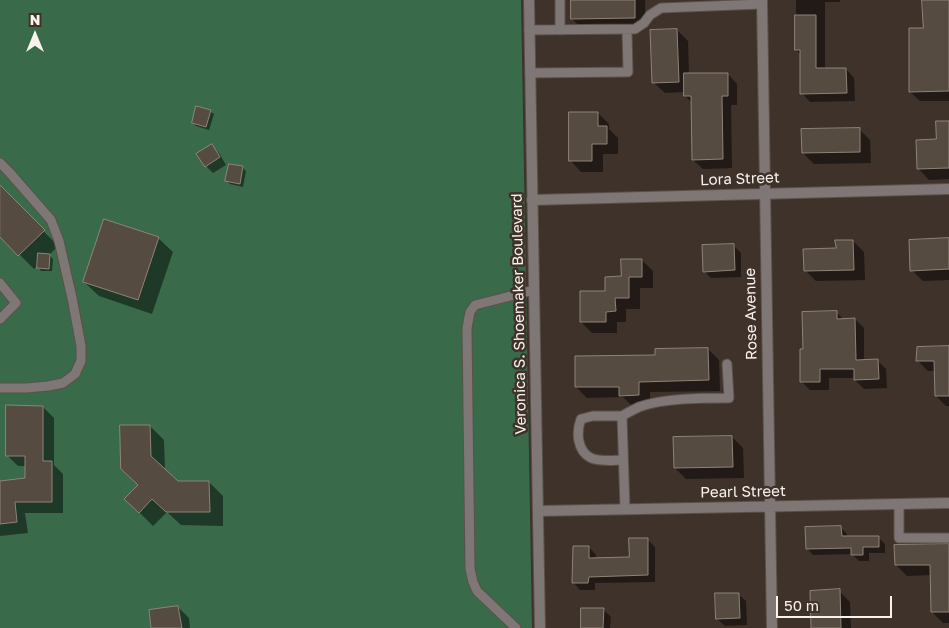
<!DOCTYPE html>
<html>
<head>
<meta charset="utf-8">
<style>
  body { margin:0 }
  #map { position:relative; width:949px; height:628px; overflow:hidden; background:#3e322a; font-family:"Golos Text",sans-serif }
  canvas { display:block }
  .north { position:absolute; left:10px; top:10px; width:50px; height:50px; -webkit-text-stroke:4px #3e322a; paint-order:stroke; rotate:0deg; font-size:14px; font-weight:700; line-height:20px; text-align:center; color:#faf2ed }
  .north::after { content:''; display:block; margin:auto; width:18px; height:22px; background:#faf2ed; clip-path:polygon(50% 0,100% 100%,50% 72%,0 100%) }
  .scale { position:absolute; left:776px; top:596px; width:116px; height:22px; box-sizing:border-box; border:2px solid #faf2ed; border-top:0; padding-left:6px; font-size:15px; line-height:18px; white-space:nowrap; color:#faf2ed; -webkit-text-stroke:4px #3e322a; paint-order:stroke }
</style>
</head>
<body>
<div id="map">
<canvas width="949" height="628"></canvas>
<div class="north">N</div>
<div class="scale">50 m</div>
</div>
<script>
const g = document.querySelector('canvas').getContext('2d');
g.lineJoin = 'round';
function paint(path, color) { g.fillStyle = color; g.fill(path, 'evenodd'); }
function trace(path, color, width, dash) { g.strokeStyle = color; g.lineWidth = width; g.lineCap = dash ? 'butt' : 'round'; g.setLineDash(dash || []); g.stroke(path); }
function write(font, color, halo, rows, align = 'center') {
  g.font = font + ' "Golos Text",sans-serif'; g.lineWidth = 5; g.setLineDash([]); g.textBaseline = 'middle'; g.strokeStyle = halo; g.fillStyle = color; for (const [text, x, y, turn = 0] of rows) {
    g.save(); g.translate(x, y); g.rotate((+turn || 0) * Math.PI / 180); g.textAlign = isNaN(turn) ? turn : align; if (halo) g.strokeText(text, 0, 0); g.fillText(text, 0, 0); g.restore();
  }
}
paint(new Path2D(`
  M0,0H521L532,628H0Z`), '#396b4b');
paint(new Path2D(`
  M572,0H645L646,28L584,30L572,19Z
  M796,0H840V2H825V69H846L854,78L855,101L810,102L802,93L801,55L796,50Z
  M923,0H949V101H920L910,92L924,29Z
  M677,30L688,41L689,74H728L737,84V105H731L732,168L703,169L693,160L692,103L685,96V92L665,93L653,82Z
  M210,111L214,114L209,130L196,126L193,123Z
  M598,113L609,124V129L618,138V154H603V172H581L570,160Z
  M949,122V179L929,180L918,168Z
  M859,129L870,140L871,163L814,164L803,153Z
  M212,146L219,153L226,165L213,173L206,166Z
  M230,165L243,168L246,171L243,187L230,184L227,181Z
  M0,187L58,246L49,255L53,259L52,271H41L37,266L34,269L0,235Z
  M158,238L173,252L152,314L99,296L84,282Z
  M949,239V280L923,281L912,270Z
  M853,241L864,252L865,280L816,281L805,270Z
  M733,245L741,253V277L711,278L704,271Z
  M642,260L653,271V288H640V309H626V322H617V333H592L581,322L607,292Z
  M836,312L844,320L855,319L864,328V361L877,360L886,369L887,388L864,389L855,380V378H829V390H810L801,381L804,350Z
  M949,347V406H946L936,396L935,371H928L918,361Z
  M708,349L719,360L720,391L650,392V406H632L623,397L587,398L576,387L657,357Z
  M43,407L54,418V465L63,474V513H25L28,533L0,536V483L26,479V466H18L7,455Z
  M150,426L164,440L165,470L177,483L209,482L223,496V526L181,525L167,512L153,526L126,499L140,485Z
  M732,437L743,448L744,478L686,479L675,468Z
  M841,528L847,534V537H878L885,544V553H869V561H859L852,554L813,555L807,548Z
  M648,540L655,547V582L595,583V590H580L573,582L589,547L596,555V559L630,558Z
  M949,545V623H943L932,612L931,575L907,576L896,565Z
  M839,591L850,602L851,628H812Z
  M738,594L746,601L747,625L725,626L717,619Z
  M178,607L189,618L190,628H153Z
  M603,609L611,617L610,628H582Z`), '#0007');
const building = new Path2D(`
  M571,0H635V18L571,19Z
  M922,0H949V91L909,92V28H923Z
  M795,15H816V68H846L847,93L800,94V50H795Z
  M677,29L679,82L652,83L650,30Z
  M684,73H728V96H722L723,159L692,160L691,96H684Z
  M196,106L211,110L206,127L192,123Z
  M569,112H598V126H607V144H592V161H569Z
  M936,121H949V168L917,169L916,140L936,139Z
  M860,128V152L802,153L801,129Z
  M212,144L220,157L205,167L196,154Z
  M229,164L243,166L240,184L225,181Z
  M0,185L45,230L18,256L0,237Z
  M104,219L159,237L138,300L83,282Z
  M949,238V269L910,271L909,240Z
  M835,240H853L854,270L804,271L803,249L836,248Z
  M734,244L735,270L703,272L702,245Z
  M38,253L50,254L49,269L37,268Z
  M621,259H642V277H629V298H615L616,311L606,312V322H580V291H605V277L621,276Z
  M837,311V319L855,318L856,360L878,359L879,379L854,380V369H820V382H800V349H803L802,312Z
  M949,346V396H935L934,361H916L917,347Z
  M708,348L709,380L639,382V395L619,396V387H575V356L655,355V349Z
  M6,405L43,406V461H52V502H15L17,522L0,524V481L25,478V456H6Z
  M120,425H150L151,456L178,481H209L210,512H166L152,499L139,513L124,499L138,485L121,469Z
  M732,436L733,467L674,468L673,437Z
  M841,526L842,536H879V547H863V555H851V548L806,549L805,527Z
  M629,538H648V575L589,577L588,583H572L573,546H589V558L629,557Z
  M949,544V612H931L930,565H895L894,545Z
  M840,589L841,628H811L810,591Z
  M715,593H739L740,618L716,619Z
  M178,606L182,628H151L149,610Z
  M581,608H604L603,628H581Z`);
paint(building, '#554b41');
trace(building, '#8f8378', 1);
const service = new Path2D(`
  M529,30L635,29L644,23L650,15L661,8L762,4
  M560,30V0
  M530,73L628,72L627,30
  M0,163L10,173L51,220L59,241L72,298L81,346V361L75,374L63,383L48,386L27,388H0
  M0,283L16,303L0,319
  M622,416C627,413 633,410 639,407C664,398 702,398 729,398L727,364
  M623,460C614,460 600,462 591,458C577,451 576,432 581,419L593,416H622L625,509
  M899,504V538H949
  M516,628L477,591L473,582L470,569L467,328L470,312L475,305L534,290`);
const minor = new Path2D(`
  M762,0L772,628
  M532,200L949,189
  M538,511L949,503`);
const tertiary = new Path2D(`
  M529,0L540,628`);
trace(service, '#5c5149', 11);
trace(minor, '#5c5149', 12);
trace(tertiary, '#5c5149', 12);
trace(service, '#7f7775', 9);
trace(minor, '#7f7775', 10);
trace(tertiary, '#7f7775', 10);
write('15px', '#faf2ed', '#3e322a', [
  ["Lora Street",740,179,-2],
  ["Veronica S. Shoemaker Boulevard",519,314,-91],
  ["Rose Avenue",751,314,-91],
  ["Pearl Street",743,492,-1]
]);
</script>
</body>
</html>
